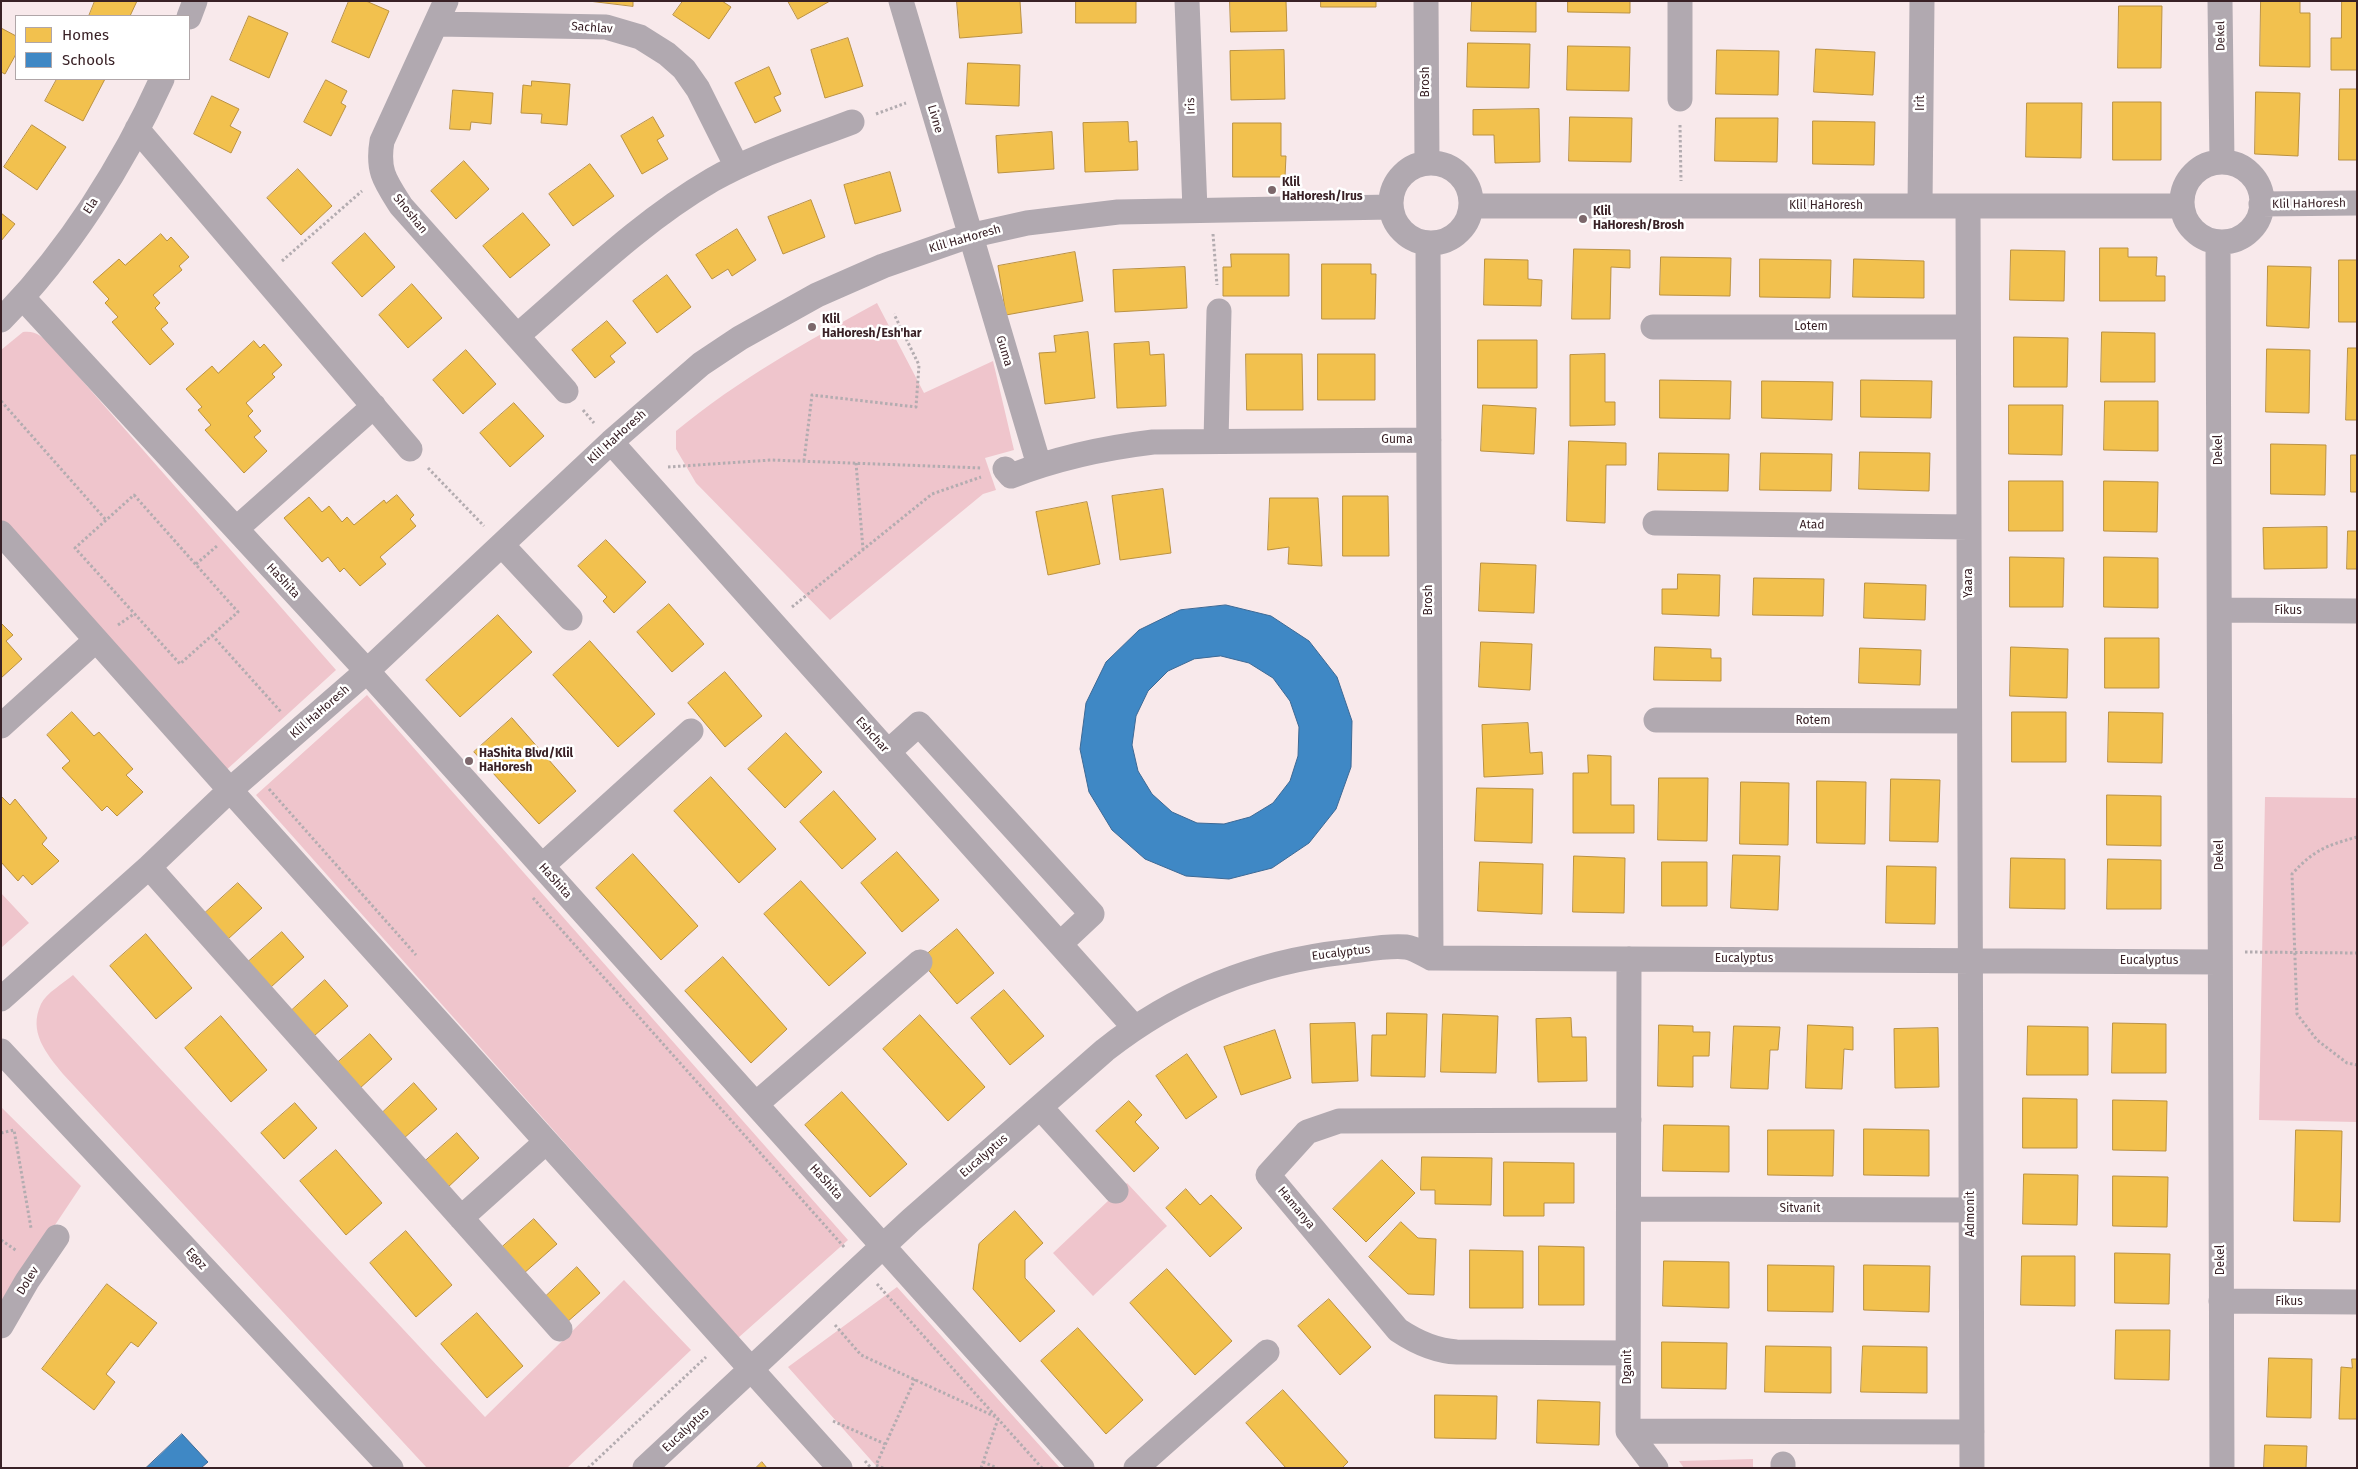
<!DOCTYPE html>
<html>
<head>
<meta charset="utf-8">
<style>
  body { margin:0 }
  #map { position:relative; width:2358px; height:1469px; overflow:hidden; background:#f8e9eb; font-family:"Fira Sans",sans-serif }
  canvas { display:block }
  .frame { position:absolute; inset:0; border:2px solid #392126; pointer-events:none }
  .legend { position:absolute; left:15px; top:15px; width:175px; height:65px; box-sizing:border-box; background:#fff; border:1px solid #b0a6a8; margin:0; padding:6px 9px; list-style:none; font-size:15px; color:#392126 }
  .legend li { display:flex; align-items:center; gap:10px; height:25px }
  .legend b { width:25px; border:1px solid #b0a6a8 }
</style>
</head>
<body>
<div id="map">
<canvas width="2358" height="1469"></canvas>
<div class="frame"></div>
<ul class="legend">
<li><b style="height:14px;background:#f2c14e"></b>Homes</li>
<li><b style="height:14px;background:#3f88c5"></b>Schools</li>
</ul>
</div>
<script>
const g = document.querySelector('canvas').getContext('2d');
g.lineJoin = 'round';
function paint(path, color) { g.fillStyle = color; g.fill(path, 'evenodd'); }
function trace(path, color, width, dash) { g.strokeStyle = color; g.lineWidth = width; g.lineCap = dash ? 'butt' : 'round'; g.setLineDash(dash || []); g.stroke(path); }
function write(font, color, halo, rows, align = 'center') {
  g.font = font + ' "Fira Sans",sans-serif'; g.lineWidth = 5; g.setLineDash([]); g.textBaseline = 'middle'; g.strokeStyle = halo; g.fillStyle = color; for (const [text, x, y, turn = 0] of rows) {
    g.save(); g.translate(x, y); g.rotate((+turn || 0) * Math.PI / 180); g.textAlign = isNaN(turn) ? turn : align; if (halo) g.strokeText(text, 0, 0); g.fillText(text, 0, 0); g.restore();
  }
}
paint(new Path2D(`
  M877,303L924,393L993,361L1014,450L985,458L996,490L983,494L830,620L696,483L676,449V431C739,379 806,342 877,303Z
  M23,332C35,330 43,337 51,345L336,670L223,773L1,521V350Z
  M367,695L848,1240L738,1338L256,795Z
  M2265,797L2357,798V1122L2259,1120Z
  M1,893L29,923L1,948Z
  M73,975L485,1417L624,1280L691,1350L567,1468H427L63,1074C46,1053 28,1032 41,1004C46,993 64,983 73,975Z
  M1,1107L81,1186L23,1273L1,1313Z
  M1127,1183L1167,1226L1093,1296L1053,1253Z
  M897,1287L1060,1468H878L788,1367Z
  M1753,1459V1468H1684L1679,1461Z`), '#efc5cc');
const homes = new Path2D(`
  M95,1H137L130,16H89Z
  M349,1H366L389,11L369,58L332,42Z
  M589,1H633V6Z
  M683,1H722L731,7L709,39L673,15Z
  M788,1H830L798,19Z
  M957,1H1020L1022,33L960,38Z
  M1076,1H1136V23H1076Z
  M1230,1H1286L1287,31L1231,32Z
  M1321,1H1376V7H1321Z
  M1472,1H1536V32L1471,31Z
  M1568,1H1630V13L1568,12Z
  M2261,1H2300V13H2310V67L2260,66Z
  M2342,1H2357V70H2331V38H2341Z
  M2119,6H2162L2161,68H2118Z
  M249,16L288,33L269,78L230,60Z
  M1,28L16,36V54L5,74L1,72Z
  M848,38L863,86L825,98L811,50Z
  M1468,43L1530,44L1529,88L1467,87Z
  M1568,46L1630,47L1629,91L1567,90Z
  M1816,49L1875,52L1873,95L1814,92Z
  M1284,50L1285,99L1231,100L1230,51Z
  M1717,50L1779,51L1778,95L1716,94Z
  M968,63L1020,65L1019,106L966,104Z
  M769,67L781,94L774,97L781,111L755,123L735,83Z
  M57,79H105L83,121L45,101Z
  M326,80L347,91L341,103L346,106L331,136L304,122Z
  M532,81L570,84L567,125L541,123L542,114L521,113L523,85L531,86Z
  M2340,89H2357V160H2339Z
  M453,90L493,93L491,124L471,122L470,130L450,129Z
  M2256,92L2300,93L2298,156L2255,154Z
  M212,96L239,109L230,126L241,132L231,153L194,134Z
  M2113,102H2161V160H2113Z
  M2027,103H2082L2081,158L2026,157Z
  M1539,109L1540,162L1495,163L1494,135H1473V110Z
  M653,117L664,136L657,140L668,159L642,174L621,136Z
  M1570,117L1632,118L1631,162L1569,161Z
  M1716,118H1778L1777,162L1715,161Z
  M1813,121L1875,122L1874,165L1813,164Z
  M1128,122L1129,142L1137,141L1138,170L1085,172L1083,123Z
  M1233,123H1281V156H1286L1285,177H1233Z
  M32,125L66,147L37,190L4,167Z
  M1052,132L1054,169L998,173L996,136Z
  M464,161L489,189L456,219L431,191Z
  M590,164L614,196L573,226L549,194Z
  M298,169L332,206L301,235L267,198Z
  M890,172L901,211L855,224L844,185Z
  M811,200L825,237L783,254L768,217Z
  M1,213L15,224L1,241Z
  M523,213L550,245L510,278L483,246Z
  M737,229L756,260L732,276L728,269L712,279L696,255Z
  M365,233L395,267L362,297L332,263Z
  M161,234L167,241L171,237L189,257L179,266L182,270L153,295L160,303L155,308L168,323L161,329L174,344L150,365L112,322L118,317L105,303L109,299L93,282L119,259L125,265Z
  M2100,248H2128V257H2157L2156,276H2165V301H2100Z
  M1574,249L1630,250V268L1611,267L1610,319H1572Z
  M2011,250L2065,251L2064,301L2010,300Z
  M1075,252L1083,301L1006,315L998,266Z
  M1231,254H1289V296H1223V267H1231Z
  M1661,257L1731,258L1730,296L1660,295Z
  M1485,259L1528,260V279L1542,280L1541,306L1484,305Z
  M1760,259L1831,260L1830,298L1760,297Z
  M1854,259L1924,261V298L1853,297Z
  M2339,260H2357V322H2339Z
  M1322,264H1371V274H1376L1375,319H1322Z
  M2268,266L2311,267L2309,328L2267,326Z
  M1185,267L1187,308L1115,312L1113,270Z
  M667,275L691,307L657,333L633,301Z
  M412,284L442,318L408,348L379,315Z
  M607,321L626,343L610,356L615,362L595,378L572,350Z
  M1088,332L1095,398L1045,404L1039,353L1056,352L1054,336Z
  M2102,332L2155,333V382H2101Z
  M2014,337L2068,338L2067,387H2014Z
  M1478,340H1537V388H1478Z
  M254,341L260,348L264,344L282,365L272,374L275,377L246,403L253,411L248,416L261,431L254,437L267,451L244,473L205,430L211,425L198,410L202,407L186,389L212,366L218,373Z
  M1149,342L1150,355L1164,354L1166,406L1117,408L1114,344Z
  M2348,348H2357V420H2346Z
  M2267,349L2310,350L2309,413L2266,412Z
  M466,350L496,384L463,414L433,380Z
  M1246,354H1302L1303,410H1247Z
  M1318,354H1375V400H1318Z
  M1605,354V402H1615V425L1570,426V355Z
  M1660,380L1731,381L1730,419L1660,418Z
  M1861,380L1932,381L1931,418L1861,417Z
  M1762,381L1833,382L1832,420L1762,418Z
  M2105,401H2158V451L2104,450Z
  M514,403L544,436L510,467L480,433Z
  M1483,405L1536,408L1534,454L1481,451Z
  M2009,405H2063L2062,455L2009,454Z
  M1569,441L1626,443V465H1606L1605,523L1567,521Z
  M2271,444L2326,445L2325,495L2271,494Z
  M1860,452L1930,453L1929,491L1859,489Z
  M1659,453L1729,454L1728,491L1658,490Z
  M1761,453L1832,454L1831,491L1760,490Z
  M2351,455H2357V492H2351Z
  M2009,481H2063V531H2009Z
  M2104,481L2158,482L2157,532L2104,531Z
  M1163,489L1171,553L1120,560L1112,496Z
  M397,495L414,515L410,519L416,526L380,557L386,564L360,586L344,568L340,572L328,557L322,562L284,518L309,497L322,512L329,506L342,522L347,517L354,525L384,500L386,503Z
  M1343,496H1388L1389,556H1343Z
  M1270,498H1318L1322,566L1288,564L1289,547L1268,550Z
  M1087,502L1100,564L1048,575L1036,512Z
  M2327,527V568L2264,569L2263,528Z
  M2348,531H2357V569H2347Z
  M606,540L646,582L614,613L603,601L607,597L578,566Z
  M2010,557L2064,558L2063,607H2010Z
  M2104,557L2158,558V608L2104,607Z
  M1481,563L1536,565L1534,613L1479,611Z
  M1678,574L1720,575L1719,616L1662,614V589H1677Z
  M1754,578L1824,579L1823,616L1753,615Z
  M1865,583L1926,585L1925,620L1864,618Z
  M669,604L704,644L672,672L637,632Z
  M498,615L532,652L460,717L426,680Z
  M1,623L13,635L6,641L22,659L1,678Z
  M2105,638H2159V688H2105Z
  M590,641L655,714L618,747L553,675Z
  M1481,642L1532,644L1530,690L1479,687Z
  M1655,647L1711,649V658H1721V681L1654,680Z
  M2011,647L2068,649L2067,698L2010,696Z
  M1860,648L1921,650L1920,685L1859,683Z
  M725,672L762,716L725,747L688,703Z
  M72,712L94,736L99,732L133,769L126,775L143,792L117,816L107,806L102,811L62,768L70,761L47,735Z
  M2012,712H2066V762H2012Z
  M2109,712L2163,713L2162,763L2108,762Z
  M512,718L576,791L539,824L474,752Z
  M1528,723L1530,753L1542,752L1543,774L1484,777L1482,725Z
  M786,733L822,772L785,808L748,769Z
  M1588,755L1611,756V805H1634V833H1573V773H1588Z
  M711,777L776,849L739,883L674,811Z
  M1659,778H1708L1707,841L1658,840Z
  M1891,779L1940,780L1938,842L1890,841Z
  M1817,781L1866,782L1865,844L1817,843Z
  M1741,782L1789,783L1788,845L1740,844Z
  M1477,788L1533,789L1532,843L1475,841Z
  M834,791L876,839L842,869L800,822Z
  M2107,795L2161,796V846L2107,845Z
  M1,796L10,805L15,799L47,838L42,844L59,861L32,885L23,875L18,881L1,862Z
  M897,852L939,900L902,932L861,883Z
  M633,854L698,926L661,960L596,888Z
  M1733,855L1780,856L1778,910L1731,908Z
  M1574,856L1625,858L1624,913L1573,912Z
  M2011,858L2065,859V909L2010,908Z
  M2108,859L2161,860V909H2107Z
  M1480,862L1543,864L1542,914L1478,911Z
  M1662,862H1707V906H1662Z
  M1887,866L1936,867L1935,924L1886,923Z
  M801,881L866,953L829,986L764,914Z
  M238,883L262,908L228,939L205,913Z
  M957,929L994,973L957,1004L920,960Z
  M282,932L304,957L271,987L248,962Z
  M146,934L192,988L156,1019L110,966Z
  M723,957L787,1029L751,1063L685,991Z
  M325,980L348,1006L314,1036L291,1011Z
  M1004,990L1044,1036L1010,1065L971,1018Z
  M1387,1013L1427,1014L1425,1077L1371,1076L1372,1035H1386Z
  M1443,1014L1498,1016L1496,1073L1441,1072Z
  M920,1015L985,1087L948,1121L883,1049Z
  M221,1016L267,1070L231,1102L185,1048Z
  M1571,1018L1572,1037H1586L1587,1081L1538,1082L1536,1019Z
  M1355,1023L1358,1081L1312,1083L1310,1024Z
  M2113,1023L2166,1024V1073H2112Z
  M1659,1025L1693,1026V1032H1710L1709,1056H1693V1087L1658,1086Z
  M1808,1025L1853,1027V1050L1844,1049L1842,1089L1806,1088Z
  M1734,1026L1780,1027L1778,1050H1770L1768,1089L1731,1088Z
  M2028,1026L2088,1027V1075H2027Z
  M1938,1028L1939,1087L1895,1088L1894,1029Z
  M1275,1030L1291,1078L1241,1095L1224,1047Z
  M370,1034L392,1059L359,1089L336,1064Z
  M1187,1054L1217,1097L1186,1119L1156,1076Z
  M414,1083L437,1109L403,1139L381,1114Z
  M842,1092L907,1164L870,1197L805,1125Z
  M2023,1098L2077,1099V1148H2023Z
  M2113,1100L2167,1101L2166,1151L2113,1150Z
  M1129,1101L1142,1115L1135,1122L1159,1148L1134,1172L1096,1131Z
  M295,1103L317,1128L284,1159L261,1133Z
  M1664,1125L1729,1126V1172L1663,1171Z
  M1864,1129L1929,1130V1176L1864,1175Z
  M1768,1130H1834L1833,1176L1768,1175Z
  M2296,1130L2342,1131L2340,1222L2294,1221Z
  M457,1133L479,1158L446,1189L423,1163Z
  M336,1150L382,1203L346,1235L300,1181Z
  M1422,1157L1492,1158L1491,1205L1435,1204V1190H1421Z
  M1382,1160L1415,1193L1366,1242L1333,1209Z
  M1504,1162L1574,1163V1203H1544V1216H1504Z
  M2024,1174L2078,1175L2077,1225L2023,1224Z
  M2113,1176L2168,1177L2167,1227L2113,1226Z
  M1186,1189L1200,1205L1211,1195L1242,1228L1210,1257L1166,1208Z
  M1015,1211L1043,1243L1025,1260V1278L1055,1311L1020,1342L973,1289L979,1244Z
  M534,1219L557,1244L523,1274L500,1249Z
  M1401,1222L1418,1238L1436,1239L1434,1295L1408,1294L1369,1257Z
  M406,1231L452,1285L416,1317L370,1263Z
  M1539,1246L1584,1247V1305H1539Z
  M1470,1250L1523,1251V1308H1470Z
  M2115,1253L2170,1254L2169,1304L2115,1303Z
  M2022,1256H2075V1306L2021,1305Z
  M1664,1261L1729,1262V1308L1663,1306Z
  M1768,1265L1834,1266L1833,1312L1768,1311Z
  M1864,1265L1930,1266L1929,1312L1864,1310Z
  M577,1267L600,1293L566,1323L544,1298Z
  M1167,1269L1232,1341L1195,1375L1130,1303Z
  M107,1284L157,1323L138,1347L131,1342L106,1374L115,1382L94,1410L42,1369Z
  M1329,1299L1371,1347L1340,1375L1298,1326Z
  M477,1313L523,1366L487,1398L441,1344Z
  M1078,1328L1143,1400L1106,1434L1041,1361Z
  M2116,1330H2170L2169,1380L2115,1379Z
  M1662,1342L1727,1343L1726,1389L1662,1388Z
  M1766,1346L1831,1347V1393L1765,1392Z
  M1863,1346L1927,1347V1393L1861,1392Z
  M2269,1358L2312,1359L2311,1418L2267,1417Z
  M2352,1359H2357V1419H2339L2341,1367L2352,1368Z
  M1283,1390L1348,1462L1342,1468H1286L1246,1423Z
  M1435,1395L1497,1396L1496,1439L1435,1438Z
  M1538,1400L1600,1402L1599,1445L1537,1443Z
  M2265,1445L2307,1446L2306,1468H2264Z
  M762,1462L767,1468H756Z`);
paint(homes, '#f2c14e');
trace(homes, '#ba9142', 1);
const schools = new Path2D(`
  M1226,605L1271,616L1309,641L1337,677L1352,721L1351,767L1336,809L1309,843L1272,868L1229,879L1186,876L1145,859L1112,830L1089,792L1080,749L1086,703L1106,662L1139,630L1180,610ZM1221,656L1249,663L1273,678L1290,701L1299,727L1298,756L1290,781L1273,803L1250,817L1224,824L1197,823L1172,812L1152,794L1138,771L1132,745L1136,716L1148,691L1168,671L1194,659Z
  M182,1434L208,1462L201,1468H146Z`);
paint(schools, '#3f88c5');
trace(schools, '#3d6995', 1);
trace(new Path2D(`
  M876,114L906,103
  M1680,125L1681,181
  M1213,234L1217,285
  M282,261L362,191
  M1,401L106,520
  M583,410L594,423
  M804,461L812,395L916,407L919,365L894,314
  M856,463L863,549
  M668,467L771,460L982,468
  M428,468L484,526
  M134,495L238,612L180,664L75,548Z
  M196,564L217,546
  M792,607L932,494L981,477
  M118,625L134,614
  M212,635L282,713
  M269,789L416,955
  M2357,837C2325,846 2314,850 2292,874L2297,1014L2317,1040L2347,1063L2357,1065
  M533,898L845,1248
  M2245,952L2357,953
  M1,1133L14,1130L31,1228
  M1,1240L17,1251
  M877,1284L1042,1468
  M835,1325L861,1355L996,1417
  M833,1421L885,1444
  M865,1461L871,1468
  M983,1462L997,1468
  M588,1468L706,1357
  M883,1468L876,1465L915,1379
  M981,1468L998,1419`), '#b3acb0', 3, [2.5, 2.5]);
trace(new Path2D(`
  M446,1L382,141C377,171 385,181 401,206L566,391
  M901,1L1039,465
  M1187,1L1195,210
  M1426,1L1427,163
  M2220,1L2222,162
  M189,17L195,1
  M438,24L606,27L640,37L667,54L684,69L698,89L737,167
  M1680,99V1
  M137,129L410,449
  M2182 202a40 40 0 1 1 80 0a40 40 0 1 1-80 0Z
  M1391 203a40 40 0 1 1 80 0a40 40 0 1 1-80 0Z
  M2261,204L2357,203
  M1471,206H2182
  M1920,206L1922,1
  M1968,206L1972,1468
  M2218,242L2222,1468
  M1428,243L1431,958
  M23,298L367,671L1082,1468
  M1,320C68,252 123,165 162,79
  M1653,327H1968
  M517,336C580,282 640,222 712,180C756,155 805,140 852,122
  M1216,441L1219,311
  M611,442L1134,1027
  M1005,469L1011,476C1057,458 1103,448 1153,442L1429,440
  M1655,523L1968,527
  M236,529L374,406
  M1,533L230,790L840,1468
  M502,545L570,618
  M2220,610L2357,611
  M1656,720L1969,721
  M1,726L96,640
  M888,752L919,724L1092,914L1060,944
  M542,866L691,731
  M149,867L560,1329
  M1629,959L1628,1431L1972,1432
  M1,999L149,867L230,790L367,671L611,442L701,364L740,338L817,295L883,266L969,236L1027,223L1118,212L1391,207
  M1,1051L391,1468
  M756,1104L920,962
  M1040,1107L1116,1191
  M1629,1209L1971,1210
  M461,1218L546,1142
  M2221,1301L2357,1302
  M1,1326L27,1281L57,1237
  M1628,1353L1457,1352C1435,1351 1416,1342 1398,1330L1268,1175L1307,1132L1339,1121L1629,1120
  M1628,1431L1656,1468
  M645,1468L911,1220L1105,1050C1176,994 1256,962 1345,952C1364,950 1387,945 1406,947C1414,948 1423,954 1431,958L2220,962
  M1136,1468L1267,1352
  M1783,1468V1464`), '#b1a9b0', 25);
for (const [x, y, r, color] of [
  [1272,190,5,"#7c676b"],
  [1583,219,5,"#7c676b"],
  [812,327,5,"#7c676b"],
  [469,761,5,"#7c676b"]
]) { const dot = new Path2D(); dot.arc(x, y, r, 0, 2 * Math.PI); g.fillStyle = color; g.fill(dot); trace(dot, '#fff', 2); }
write('12px', '#392126', '#fff', [
  ["Sachlav",592,28,4],
  ["Dekel",2221,36,-91],
  ["Brosh",1426,82,-90],
  ["Irit",1921,103,-90],
  ["Iris",1191,106,-92],
  ["Livne",935,119,74],
  ["Klil HaHoresh",2309,204,-1],
  ["Ela",91,206,-57],
  ["Klil HaHoresh",1826,206],
  ["Shoshan",410,214,51],
  ["Klil HaHoresh",965,239,-16],
  ["Lotem",1811,327],
  ["Guma",1004,351,73],
  ["Klil HaHoresh",617,437,-42],
  ["Guma",1397,440],
  ["Dekel",2219,450,-90],
  ["Atad",1812,525,1],
  ["HaShita",283,581,47],
  ["Yaara",1969,583,-90],
  ["Brosh",1429,600,-90],
  ["Fikus",2288,611],
  ["Klil HaHoresh",320,712,-41],
  ["Rotem",1813,721],
  ["Eshchar",872,735,48],
  ["Dekel",2220,855,-90],
  ["HaShita",555,881,48],
  ["Eucalyptus",1341,953,-7],
  ["Eucalyptus",1744,959],
  ["Eucalyptus",2149,961],
  ["Eucalyptus",984,1156,-41],
  ["HaShita",826,1182,48],
  ["Hamanya",1296,1208,50],
  ["Sitvanit",1800,1209],
  ["Admonit",1971,1214,-90],
  ["Egoz",196,1259,47],
  ["Dekel",2221,1260,-90],
  ["Dolev",28,1281,-58],
  ["Fikus",2289,1302],
  ["Dganit",1628,1367,-90],
  ["Eucalyptus",686,1430,-43]
]);
write('bold 12px', '#392126', '#fff', [
  ["Klil",1282,183],
  ["HaHoresh/Irus",1282,197],
  ["Klil",1593,212],
  ["HaHoresh/Brosh",1593,226],
  ["Klil",822,320],
  ["HaHoresh/Esh'har",822,334],
  ["HaShita Blvd/Klil",479,754],
  ["HaHoresh",479,768]
], 'left');
</script>
</body>
</html>
